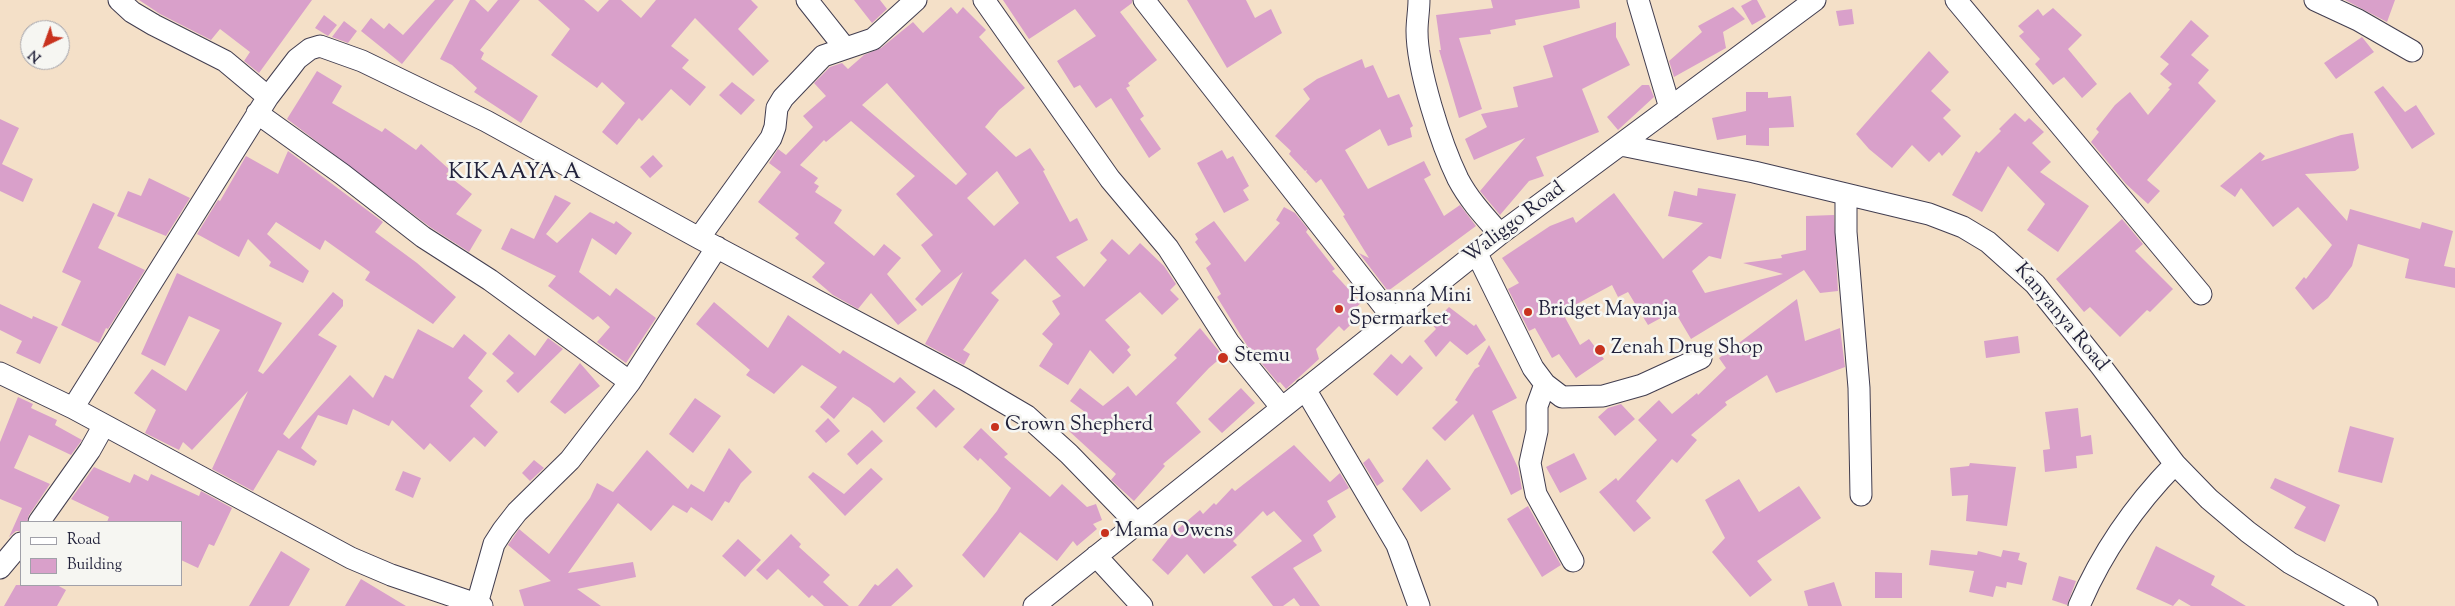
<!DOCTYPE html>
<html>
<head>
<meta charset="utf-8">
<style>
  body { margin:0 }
  #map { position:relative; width:2455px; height:606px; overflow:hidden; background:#f4e0c8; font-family:"Sorts Mill Goudy",serif }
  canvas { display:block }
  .legend { position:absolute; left:20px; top:521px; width:162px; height:65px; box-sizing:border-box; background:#f6f6f2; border:1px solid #a1a1a9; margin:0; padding:6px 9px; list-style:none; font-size:15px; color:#22223b }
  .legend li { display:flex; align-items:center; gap:10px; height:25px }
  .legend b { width:25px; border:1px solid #a1a1a9 }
  .north { position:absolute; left:20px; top:20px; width:50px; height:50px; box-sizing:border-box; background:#f6f6f2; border:1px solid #a1a1a9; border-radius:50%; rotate:222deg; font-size:14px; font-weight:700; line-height:20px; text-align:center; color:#22223b }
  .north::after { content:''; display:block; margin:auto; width:18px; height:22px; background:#c8321e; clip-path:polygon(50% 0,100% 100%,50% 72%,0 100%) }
</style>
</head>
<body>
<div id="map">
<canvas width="2455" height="606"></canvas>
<ul class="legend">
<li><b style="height:6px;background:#fff"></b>Road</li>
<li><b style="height:14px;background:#d9a0ca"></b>Building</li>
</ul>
<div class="north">N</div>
</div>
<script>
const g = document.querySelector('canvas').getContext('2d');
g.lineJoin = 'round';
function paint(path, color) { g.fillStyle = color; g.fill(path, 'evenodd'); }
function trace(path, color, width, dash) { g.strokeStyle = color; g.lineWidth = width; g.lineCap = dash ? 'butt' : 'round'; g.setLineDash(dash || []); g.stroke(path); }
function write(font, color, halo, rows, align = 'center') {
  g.font = font + ' "Sorts Mill Goudy",serif'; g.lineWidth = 5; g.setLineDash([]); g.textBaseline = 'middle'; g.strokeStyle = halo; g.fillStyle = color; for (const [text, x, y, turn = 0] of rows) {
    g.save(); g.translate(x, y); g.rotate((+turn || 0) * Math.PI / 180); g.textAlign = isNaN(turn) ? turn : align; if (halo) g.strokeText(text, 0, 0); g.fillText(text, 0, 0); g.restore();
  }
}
paint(new Path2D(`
  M139,0H312L259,73L244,61L250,52L220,29L211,40L160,14Z
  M435,0H454L402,64L361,31L371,18L384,29L389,23L403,35Z
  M470,0H475L488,12L498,0H520L480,50L484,53L481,59L538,96L521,123L474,92L477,88L452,65L440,59Z
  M538,0H584L598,12L609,0H621L641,18L656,0H751L758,7L738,29L769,61L753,76L695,18L671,46L689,60L682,68L706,87L690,106L671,89L642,121L639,118L617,145L602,132L625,103L602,82L597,88L551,55L570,29Z
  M854,0H880L887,9L872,23Z
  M1003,0H1132V3L1120,12L1157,60L1128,83L1130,86L1126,88L1144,116L1140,119L1161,149L1149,158L1111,98L1096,108L1080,85L1074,88L1057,61L1096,36L1075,9L1029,39Z
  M1187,0H1246L1255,18L1271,9L1282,33L1227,68Z
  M1491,0H1579L1580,8L1515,20L1516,25L1490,30L1491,34L1459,38L1482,109L1459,118L1439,50H1441L1436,15L1493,8Z
  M1752,0H1757L1766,17L1752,25L1741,6Z
  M2345,0H2395L2387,22Z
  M951,7L957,14L963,7L986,30L979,37L1025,88L999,110L985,127L1016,157L1030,148L1045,170L1043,171L1070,222L1077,218L1088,240L1056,257L1084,287L1107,260L1100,253L1112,239L1129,255L1140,243L1164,266L1176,284L1170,290L1179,299L1162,315L1140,292L1105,320L1130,347L1127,350L1131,355L1113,374L1090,350L1068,385L1039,366L1053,344L1042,334L1060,314L1052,301L1061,296L1025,259L991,293L999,300L963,350L970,354L964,365L925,344L963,272L922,306L915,299L941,271L921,245L933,235L896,194L915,176L851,121L826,142L824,140L800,165L818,178L814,183L819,186L815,192L842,210L834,223L874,256L884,244L901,258L887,274L917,310L898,325L871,293L858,309L833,295L812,277L825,263L795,238L799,234L758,202L781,172L769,163L778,149L786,155L813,127L803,116L826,96L814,83L830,67L842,63L848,69L864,55L881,48L913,22L923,33ZM887,83L967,174L956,185L862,105ZM997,171L1019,203L994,226L967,198Z
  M1733,7L1745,19L1723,32L1726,48L1674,77L1669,61L1702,32L1698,26Z
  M2053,8L2082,35L2068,49L2097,84L2082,98L2064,77L2053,85L2035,64L2040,59L2019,36L2024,32L2018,26L2038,9L2043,16Z
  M1852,9L1854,24L1839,26L1836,11Z
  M324,15L337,25L328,36L315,28Z
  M2191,20L2209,36L2191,55L2209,70L2198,83L2216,101L2147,180L2160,191L2148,204L2126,184L2091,142L2099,132L2096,129L2115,105L2130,92L2148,115L2170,89L2168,88L2172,84L2160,74L2169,64L2160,57Z
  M344,21L357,31L348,43L332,37Z
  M1616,22V37L1630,65L1582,89L1599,132L1536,157L1544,176L1529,181L1500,215L1480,191L1525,138L1474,160L1465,139L1487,127L1481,114L1518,107L1513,87L1553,77L1543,46Z
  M2362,37L2374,52L2336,79L2324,63Z
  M1929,51L1949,72L1931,91L1951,110L1943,118L1961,136L1942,156L1939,152L1929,162L1912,145L1892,168L1869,149L1856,134Z
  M1362,59L1365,68L1373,65L1388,98L1399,94L1413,126L1410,128L1412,137L1388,146L1380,129L1345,150L1368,189L1424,161L1431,175L1424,179L1444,216L1460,205L1476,226L1388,291L1359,253L1369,258L1343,216L1345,215L1321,179L1316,183L1306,172L1307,170L1305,171L1289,154L1291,151L1275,136L1310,99L1303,89L1317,79Z
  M317,71L342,86L332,103L382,132L385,128L416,150L421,144L450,170L446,174L472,194L456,214L482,230L469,252L430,227L287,119Z
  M732,82L755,100L741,115L719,95Z
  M1642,85H1649L1654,97L1618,130L1607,117Z
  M2383,86L2405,112L2416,105L2435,134L2412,149L2374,92Z
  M1746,92H1768V98L1791,96L1794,127L1769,128V146L1746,145V135L1717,140L1712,118L1746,111Z
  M2015,113L2025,122L2029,118L2044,132L2032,143L2051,162L2040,172L2089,206L2058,252L2027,230L2045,204L2008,166L1982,212L1952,195L1976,151L1979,153L2001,131L1999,129Z
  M0,119L19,128L2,164L33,179L23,202L0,191Z
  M2353,133L2359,168L2355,171L2305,174L2347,221L2350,209L2420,229L2422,222L2453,231L2444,266L2455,268V288L2405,278L2409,259L2358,244L2352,266L2328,298L2313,310L2295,288L2304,277L2306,279L2332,245L2298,207L2273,227L2241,188L2235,197L2220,186L2260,152L2265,156L2261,161L2341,135Z
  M1222,150L1227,159L1233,156L1249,186L1243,190L1249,200L1224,213L1197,163Z
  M288,151L383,222L375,232L417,263L456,297L433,324L365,280L370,272L325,240L320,250L276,222L267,234L309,271L303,283L269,266L271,262L248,239L239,257L197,234L218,200L220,201L246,156L278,174Z
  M653,155L663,166L650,178L640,167Z
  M149,178L190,198L166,236L117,216L128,191L141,196Z
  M1698,188L1736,194L1721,259L1709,256L1692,271L1705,293L1783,274L1743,263L1782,258L1781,255L1806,250V216L1834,215L1838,291L1820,293L1804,270L1691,339L1675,312L1671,315L1670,313L1648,325L1628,292L1618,297L1612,285L1562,312L1580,345L1589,339L1604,359L1576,378L1559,354L1552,358L1535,328L1529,331L1508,289L1519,283L1502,258L1550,226L1573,217L1576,223L1614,193L1663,259L1703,223L1668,216L1674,191L1697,196Z
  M555,195L571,203L546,234L557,243L590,212L614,224L616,221L632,233L616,255L592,238L579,272L610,296L616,288L656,318L626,363L597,342L610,327L598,316L593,320L548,286L556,276L501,249L511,228L534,239Z
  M93,203L115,213L98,248L145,270L108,329L106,328L99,343L61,325L81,281L62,272Z
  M1284,207L1295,213L1308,229L1306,232L1335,269L1332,271L1361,303L1354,309L1360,316L1344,331L1339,326L1316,349L1319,359L1286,389L1280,382L1278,383L1248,347L1217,297L1221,294L1206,268L1211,264L1195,242L1198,239L1195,234L1214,221L1245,262L1280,223L1276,220Z
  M2122,219L2143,244L2135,251L2173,289L2150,312L2147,310L2120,337L2090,307L2084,312L2056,279Z
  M177,273L282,323L258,371L263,374L333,292L343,300V306L318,335L337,346L283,434L289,439L350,375L373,398L385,375L393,379L418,329L453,348L464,334L487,353L468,378L483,391L470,406L498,432L485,447L474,437L450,462L430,443L424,450L392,420L389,426L353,409L347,425L318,415L301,448L317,461L314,466L278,450L253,491L212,469L248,391L192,450L183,442L179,450L145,433L156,410L134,393L152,369L186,391L220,330L189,316L165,366L141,354Z
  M1797,299L1805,341L1840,328L1845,367L1776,393L1767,375L1725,402L1727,405L1691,435L1697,440L1677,463L1672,459L1636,501L1651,518L1634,532L1599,492L1616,478L1618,481L1657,440L1638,420L1659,400L1672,414L1697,393L1698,395L1726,368L1719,358Z
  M714,302L768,348L788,315L840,354L843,350L894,383L900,377L916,392L884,423L870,408L853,397L834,419L820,407L837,387L802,365L774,394L746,375L750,370L696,324Z
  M0,304L32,319L33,316L58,327L40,364L16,353L22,341L0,330Z
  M1449,307L1474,326L1476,324L1486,340L1467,355L1450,341L1436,357L1424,341L1436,329L1432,324Z
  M1200,328L1223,356L1209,368L1176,403L1201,432L1163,464L1165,466L1134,501L1111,480L1116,474L1069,431L1085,412L1070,401L1080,388L1103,406L1128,386L1136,396L1177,358L1174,355Z
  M509,334L535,356L548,338L563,349L518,393L506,381L514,373L492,354Z
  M2018,336L2020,353L1986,358L1984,341Z
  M1489,345L1517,398L1492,411L1518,468L1522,489L1511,495L1473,414L1445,441L1432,428L1458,402L1455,400L1475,369L1480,366L1478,364Z
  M1391,354L1402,364L1410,355L1423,368L1397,396L1373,374Z
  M580,363L600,386L565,414L550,402Z
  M1241,388L1255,403L1222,433L1208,419Z
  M934,389L955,409L936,428L916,408Z
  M18,397L33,404L31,408L57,420L55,425L82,440L71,455L29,435L14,468L50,484L29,515L27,522H21V531H16L9,537L22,508L0,499V442Z
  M695,398L721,416L693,453L669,434Z
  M1621,404L1635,419L1615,436L1598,417L1608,408Z
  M2078,408L2081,437L2091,435L2093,454L2076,456L2077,468L2045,472L2043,450L2050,449L2045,412Z
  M828,418L840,431L826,443L815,431Z
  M2350,426L2394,438L2382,483L2338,472Z
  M981,428L1008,454L1004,457L1050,497L1062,484L1087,507L1096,504L1102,520L1093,524L1097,529L1077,546L1073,541L1057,561L1020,532L984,578L962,555L997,511L1011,488L980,458L978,461L963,447Z
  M872,430L883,441L857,465L847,454Z
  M1294,445L1330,482L1340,473L1349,488L1327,501L1336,517L1313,535L1322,551L1293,568L1320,606H1300L1294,598L1283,606H1273L1251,577L1302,541L1274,511L1267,516L1263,511L1233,541L1237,545L1204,574L1187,554L1168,575L1152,560L1173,533L1200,510L1203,514L1214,503L1216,505L1232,488L1235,491Z
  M729,448L752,472L741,483L729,503L725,501L712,521L691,507L687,513L673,505L651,531L618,503L568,573L633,562L636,577L577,589L601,606H524L519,590L551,581L508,545L519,529L549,554L590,498L597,483L613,492L647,450L688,489L691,484L704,492Z
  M1574,453L1587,479L1560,493L1546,467Z
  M1369,458L1384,481L1377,486L1363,463Z
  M1427,459L1451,489L1421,512L1402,489Z
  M534,460L544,468L530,481L522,473Z
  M1970,463L2016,467L2007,526L1966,521L1968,495L1952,496L1950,468L1969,466Z
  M94,467L130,483L134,474L148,481L151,474L199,496L201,491L232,508L214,546L209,544L198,568L181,560V522H107L109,517L71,499Z
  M871,468L883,479L845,516L808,477L813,472L844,494Z
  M403,471L421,478L413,498L395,490Z
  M2275,478L2340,505L2325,542L2294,528L2306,507L2270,488Z
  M1739,479L1759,512L1799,486L1821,518L1757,561L1772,580L1750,597L1712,552L1725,538L1705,500Z
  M1528,506L1561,565L1542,577L1507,519Z
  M791,534L801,544L799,547L830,575L823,582L849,606H824L812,595L809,598L778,569L767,580L756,570Z
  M738,539L761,560L745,577L722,556Z
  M2156,546L2215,576L2211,585L2246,606H2191L2179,599L2173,606L2136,589Z
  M1931,550L1977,555L1978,551L2001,557L2003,550L2020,553L2018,560L2027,563L2022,585L2007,582L2006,588L1996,586L1993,597L1969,592L1974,571L1929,565Z
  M281,551L310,569L289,606H249Z
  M897,568L913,586L891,606H858L875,584L878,586Z
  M1875,572L1902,573V598H1875Z
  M2059,576L2076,581L2067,605L2052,600Z
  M361,579L406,606H345Z
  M1834,582L1842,606H1808L1804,591Z
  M16,585H57L66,590L57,606H4Z`), '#d9a0ca');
const minor = new Path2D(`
  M119,0L132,12L154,25L225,61L268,97
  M807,0L845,48
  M984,0L1110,179L1168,248L1229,343L1282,408
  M1144,0L1393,318
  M1419,0C1419,10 1417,21 1417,31C1417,69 1441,144 1458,179C1469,200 1485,217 1500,234
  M1638,0L1670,108
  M1956,0L2201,294
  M2315,0L2358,20L2412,51
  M257,113L342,174L423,237L490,280L630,382
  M1621,145L1754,172L1929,214L1963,227L1988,242L2035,284L2100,365L2175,464L2209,499L2248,532L2290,563L2367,606
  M1846,195V232L1859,388L1861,495
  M699,238L771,138L775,127L777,108L783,98L823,56L873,39L916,0
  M1476,252L1533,368L1545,384L1562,397L1603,396L1642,385L1701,358
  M0,373L73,408L351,558L391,575L482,606
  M1545,384L1537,406V431L1530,463L1536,494L1573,561
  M1305,389L1397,545L1419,606
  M73,408L268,97L297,59L310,49L320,46L362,61L486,121L699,238L964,379L1027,416L1069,454L1137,524
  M39,522L90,450L104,425
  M1096,556L1142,606
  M0,568L21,543
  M477,604L494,544L503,530L517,512L570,460L630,382L717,247
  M1034,606L1500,234L1815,0
  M2079,606C2102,552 2134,506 2175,464`);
trace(minor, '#423e50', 23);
trace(minor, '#fff', 21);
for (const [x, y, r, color] of [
  [1339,309,5,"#c8321e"],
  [1528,312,5,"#c8321e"],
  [1600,350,6,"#c8321e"],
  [1223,358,6,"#c8321e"],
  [995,427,5,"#c8321e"],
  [1105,533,5,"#c8321e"]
]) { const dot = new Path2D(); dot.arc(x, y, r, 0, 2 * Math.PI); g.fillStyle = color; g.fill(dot); trace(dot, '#f6f6f2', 2); }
write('20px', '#22223b', '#f6f6f2', [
  ["Waliggo Road",1515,224,-37],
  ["Kanyanya Road",2060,318,50]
]);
write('20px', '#22223b', '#f6f6f2', [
  ["Hosanna Mini",1349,298],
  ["Spermarket",1349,321],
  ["Bridget Mayanja",1538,312],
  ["Zenah Drug Shop",1611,350],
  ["Stemu",1234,358],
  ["Crown Shepherd",1005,427],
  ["Mama Owens",1115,533]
], 'left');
g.letterSpacing = '1px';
write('22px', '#22223b', '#f6f6f2', [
  ["KIKAAYA A",515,174]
]);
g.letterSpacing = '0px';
</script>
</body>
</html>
